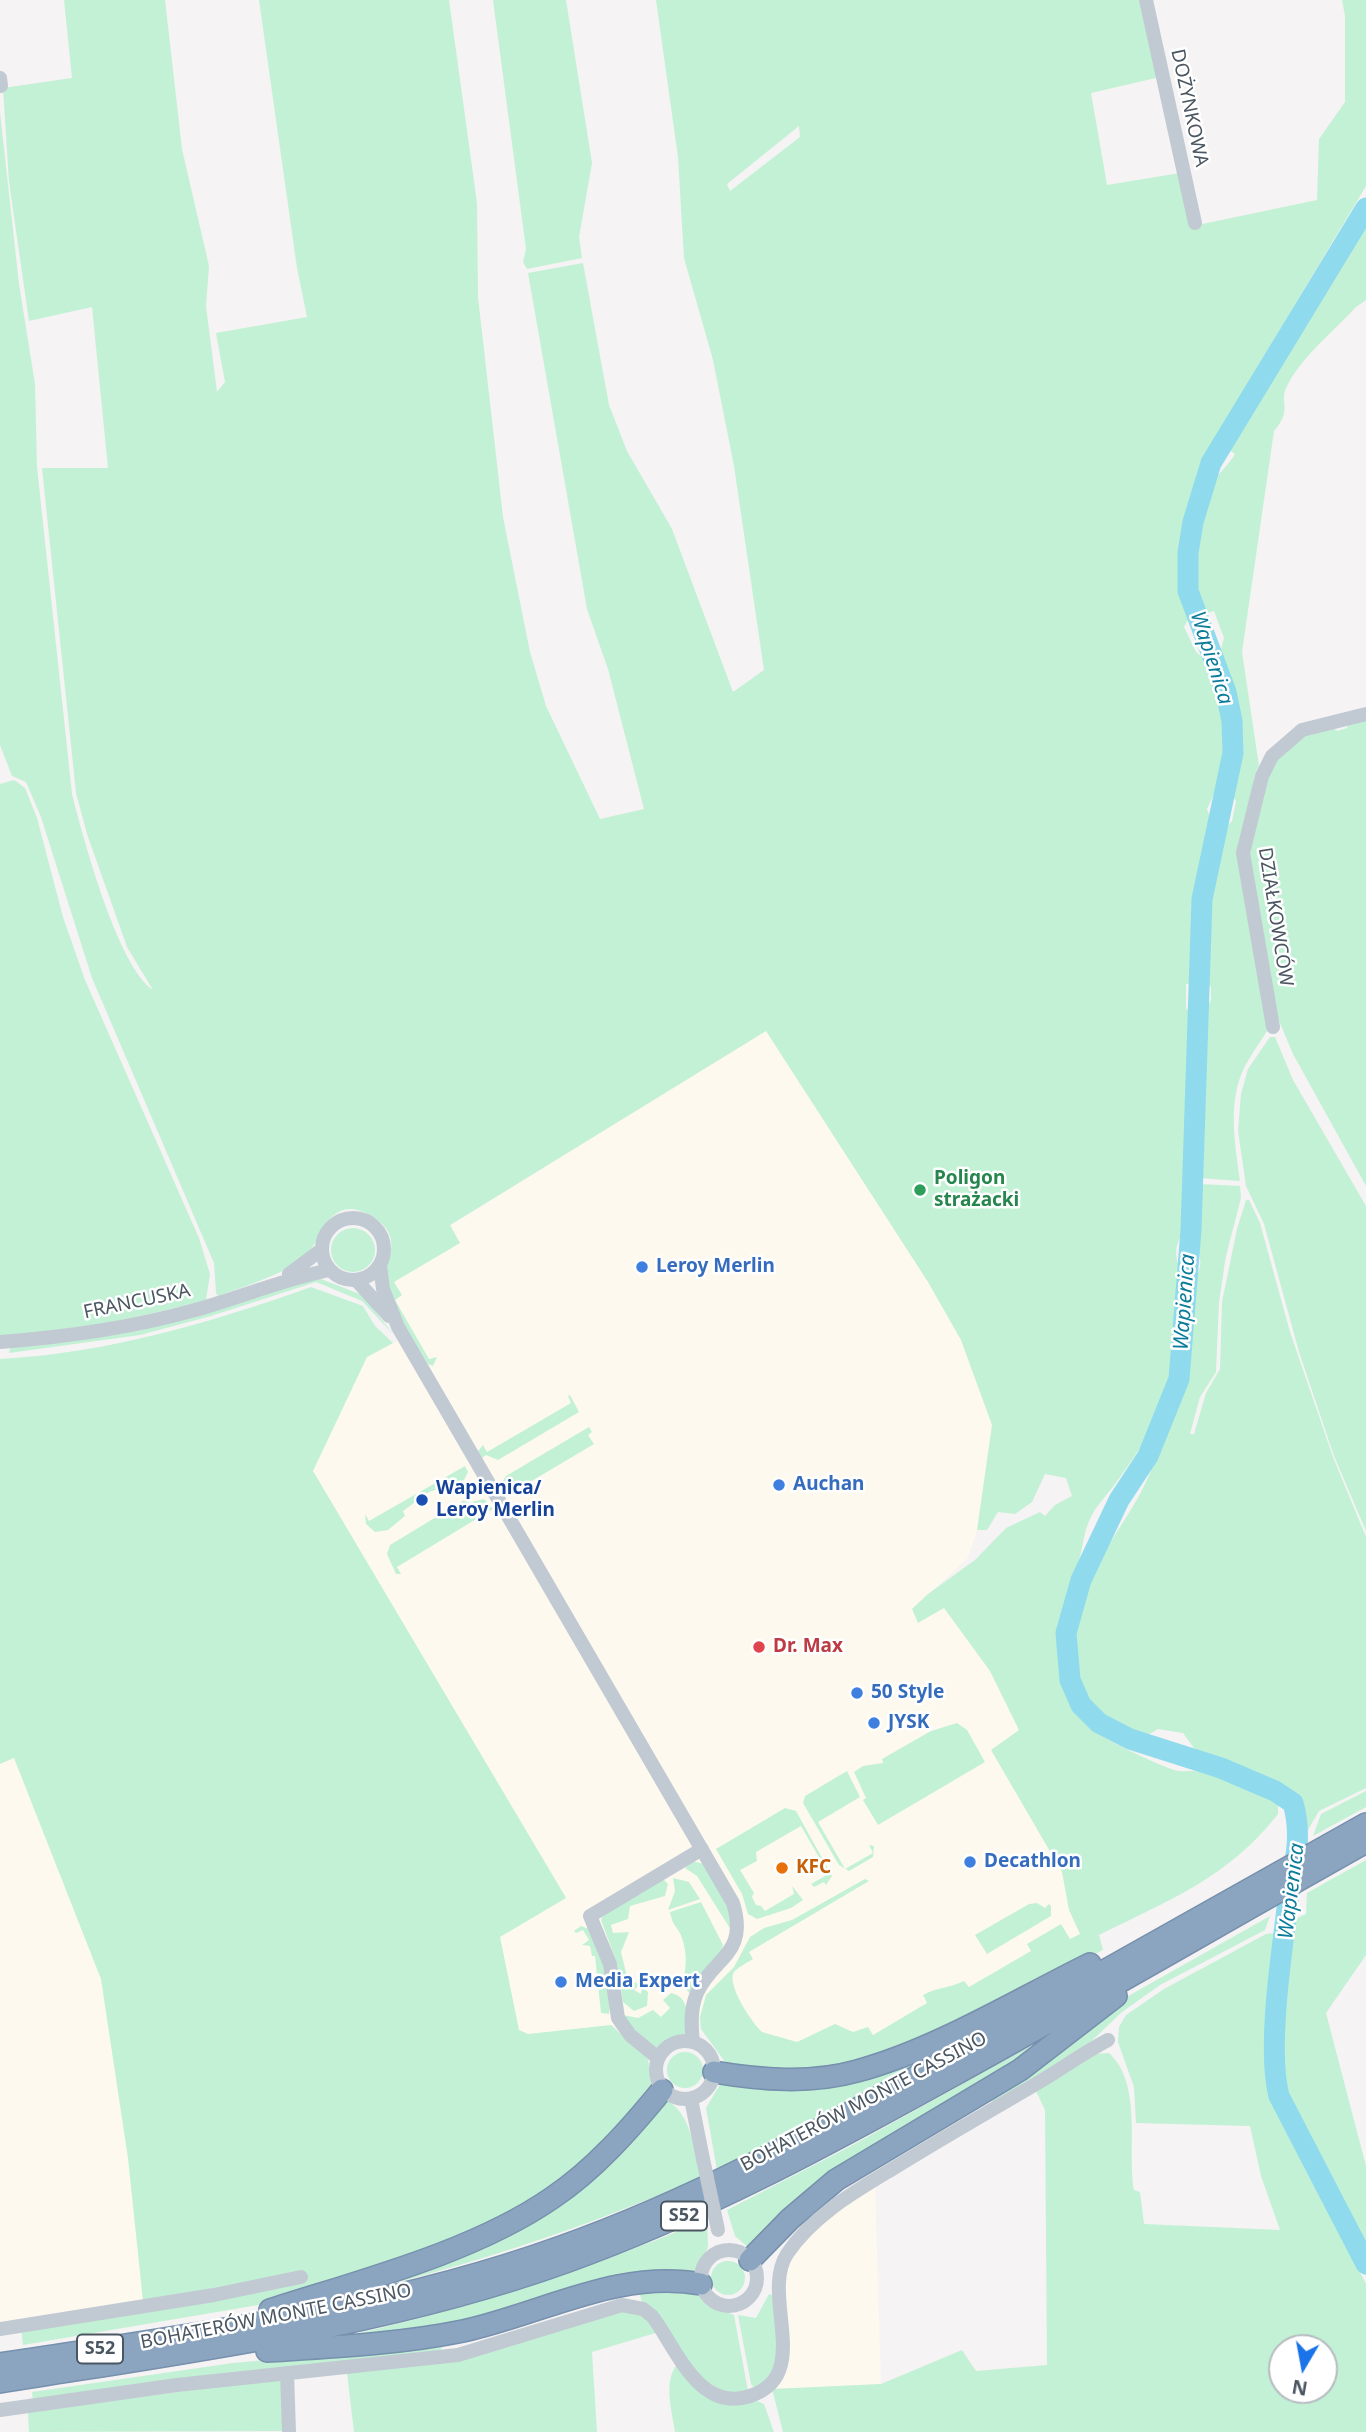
<!DOCTYPE html>
<html>
<head>
<meta charset="utf-8">
<style>
  body { margin:0 }
  #map { position:relative; width:1366px; height:2432px; overflow:hidden; background:#f5f3f3; font-family:"Noto Sans",sans-serif }
  canvas { display:block }
  .north { position:absolute; left:1268px; top:2334px; width:70px; height:70px; box-sizing:border-box; background:#fff; border:2px solid #b7bbc0; border-radius:50%; rotate:190deg; font-size:19px; font-weight:700; line-height:28px; text-align:center; color:#4a5661 }
  .north::after { content:''; display:block; margin:auto; width:24px; height:32px; background:#1a73e8; clip-path:polygon(50% 0,100% 100%,50% 72%,0 100%) }
</style>
</head>
<body>
<div id="map">
<canvas width="1366" height="2432"></canvas>
<div class="north">N</div>
</div>
<script>
const g = document.querySelector('canvas').getContext('2d');
g.lineJoin = 'round';
function paint(path, color) { g.fillStyle = color; g.fill(path, 'evenodd'); }
function trace(path, color, width, dash) { g.strokeStyle = color; g.lineWidth = width; g.lineCap = dash ? 'butt' : 'round'; g.setLineDash(dash || []); g.stroke(path); }
function write(font, color, halo, rows, align = 'center') {
  g.font = font + ' "Noto Sans",sans-serif'; g.lineWidth = 5; g.setLineDash([]); g.textBaseline = 'middle'; g.strokeStyle = halo; g.fillStyle = color; for (const [text, x, y, turn = 0] of rows) {
    g.save(); g.translate(x, y); g.rotate((+turn || 0) * Math.PI / 180); g.textAlign = isNaN(turn) ? turn : align; if (halo) g.strokeText(text, 0, 0); g.fillText(text, 0, 0); g.restore();
  }
}
paint(new Path2D(`
  M766,1031L928,1282L961,1340L992,1425L977,1530L968,1558L912,1609L944,1608L990,1671L1086,1863L1099,1935L853,2049L800,2055L710,2015L528,2035L519,2030L516,2022L500,1937L566,1897L312,1471L367,1357L410,1334L389,1294L390,1263Z
  M14,1757L101,1979L128,2158L143,2301L0,2327V1764Z
  M875,2182L881,2384L772,2389L781,2284L792,2254L833,2211Z`), '#fdf9ef');
paint(new Path2D(`
  M64,0H165L182,149L209,266L206,306L217,392L225,382L216,333L307,317L297,268L259,0H449L477,203L478,297L503,517L530,652L546,706L600,819L644,809L608,669L587,609L528,273L583,263L609,405L627,451L672,529L733,692L764,670L734,466L713,360L684,258L678,157L656,0H1143L1160,77L1091,93L1107,185L1180,173L1193,226L1317,200L1319,139L1345,102V16L1342,0H1366V186L1206,453L1178,553L1182,593L1190,616L1184,627L1196,652L1210,663L1226,715L1227,750L1220,792L1214,794L1207,809L1212,822L1199,898L1193,983L1186,984V1008L1192,1015L1183,1232C1169,1256 1181,1260 1181,1283C1182,1322 1180,1366 1165,1403C1152,1433 1134,1458 1115,1484C1107,1495 1095,1507 1090,1519C1084,1531 1083,1546 1079,1560C1061,1618 1043,1693 1102,1736C1113,1743 1167,1770 1179,1771C1186,1772 1193,1770 1200,1772C1228,1779 1253,1791 1278,1804V1814C1228,1878 1169,1900 1099,1935L1103,1950L898,2050L808,2073L728,2066L701,2029L700,2017L706,1995L734,1967L750,1937L764,1928L792,1920L865,1879L869,1881L749,1952L753,1959C747,1963 738,1967 734,1972C726,1984 752,2023 762,2032L797,2042L835,2024L853,2032L868,2027L873,2035L927,2003L923,1995C937,1987 950,1988 964,1981L969,1987L1031,1951L1027,1944L1061,1924L1070,1939L1080,1934L1069,1910L1062,1872L991,1750L1019,1730L990,1671L944,1608L918,1623L912,1609L928,1594L975,1560L1006,1528L1040,1512L1045,1516L1055,1505L1072,1496L1066,1478L1045,1474L1032,1502L1015,1514L998,1512L987,1530H977L992,1425L961,1340L928,1282L766,1031L450,1225L460,1243L394,1282L402,1295L395,1300L429,1359L437,1357L433,1366L428,1364C412,1337 391,1309 386,1277C384,1263 395,1251 390,1236C386,1225 377,1219 368,1214C325,1193 322,1245 302,1260C278,1276 245,1286 218,1296L216,1293L214,1263L92,978L41,817L26,782L12,776L0,745V112L19,284L35,384L37,467L72,794C83,838 118,967 153,990L127,947L87,834L76,793L42,468H108L92,307L29,321L9,182L3,88L72,78ZM799,126L800,137L730,191L727,184Z
  M493,0H566L592,163L579,237L582,258L527,269L523,262L526,249Z
  M1366,227V300L1356,307C1334,331 1302,356 1287,386C1278,404 1294,408 1274,431L1242,652L1259,766C1251,777 1255,786 1252,798C1248,817 1240,833 1238,853L1269,1028C1261,1041 1252,1053 1245,1066C1227,1101 1235,1143 1240,1181L1199,1178L1201,1018L1211,1000V987L1205,982L1209,886L1222,831L1232,821L1236,801L1231,794L1238,756V724L1220,653L1224,638L1214,611L1205,614C1189,571 1194,521 1215,480C1219,472 1229,465 1235,454L1228,449L1326,284Z
  M1366,719V1186L1293,1054L1277,1016L1248,854C1251,824 1268,756 1295,739C1305,733 1320,730 1331,726L1337,731L1347,728L1348,723Z
  M14,780L25,788L37,818L63,917L85,980L199,1238L210,1274L206,1300C138,1319 71,1330 0,1336V784Z
  M1270,1037H1275L1293,1080L1366,1206V1531L1334,1456L1299,1352L1264,1224L1246,1186L1238,1131L1241,1094L1248,1069Z
  M1199,1184L1240,1186L1241,1198L1226,1256L1219,1302L1216,1372L1200,1397L1190,1434H1194L1206,1393L1220,1369L1222,1302L1237,1229L1246,1200H1249L1260,1223L1290,1332L1333,1457L1366,1537V1788L1319,1811L1305,1835L1302,1810L1293,1797L1199,1755L1183,1733L1158,1729L1144,1737C1126,1730 1107,1724 1093,1710C1062,1681 1074,1612 1090,1578C1104,1550 1123,1524 1139,1496C1155,1467 1165,1432 1178,1402C1193,1366 1191,1319 1194,1281C1206,1260 1198,1259 1195,1239C1193,1222 1198,1201 1199,1184Z
  M331 1250a22 22 0 1 1 44 0a22 22 0 1 1-44 0Z
  M316,1277L362,1295L394,1335L362,1301L316,1282L211,1316L140,1335L9,1353L10,1348L141,1330Z
  M311,1287L363,1306L375,1326L393,1343L367,1357L313,1471L566,1898L500,1937L519,2030L528,2034L611,2025L648,2059L652,2088L580,2167L489,2226L308,2291L258,2305L23,2345L21,2329L143,2301L128,2158L101,1979L14,1758L0,1764V1359C108,1353 210,1323 311,1287Z
  M570,1395L579,1412L498,1460L486,1455L482,1458L478,1451L483,1445L487,1452L571,1403L568,1396Z
  M589,1427L592,1432L588,1435L594,1444L525,1485L523,1482L509,1490L511,1493L504,1497L501,1484L506,1476Z
  M465,1466L468,1472L464,1480L429,1492L403,1511L405,1516L388,1530L375,1532L366,1524L365,1514L369,1521Z
  M466,1499L468,1503L484,1499L493,1509L397,1567L401,1574H396L387,1554L390,1545Z
  M957,1723L967,1730L985,1762L878,1825L863,1800L866,1798L854,1772L863,1766L883,1763L882,1759L931,1731Z
  M847,1771L860,1797L818,1822L845,1869L873,1853L869,1845L874,1846L873,1857L849,1871L839,1865L803,1803L805,1796Z
  M1366,1791V1807L1313,1836L1321,1814Z
  M785,1808L796,1811L832,1876L826,1885L824,1882L814,1887L811,1884L825,1876L821,1868L824,1866L801,1826L756,1852L757,1861L740,1870L754,1893L752,1897L756,1905L761,1906L765,1911L794,1894L792,1886L803,1900L791,1908L757,1919L748,1914L742,1894L716,1849Z
  M1366,1860V1955L1326,2013L1366,2166V2244L1286,2097L1282,2045L1293,1920L1306,1914L1307,1893Z
  M692,1861L704,1864L729,1910L731,1930L697,1876L685,1868Z
  M673,1878L689,1882L700,1899L668,1910L675,1891Z
  M663,1879L668,1884L665,1896L630,1906L628,1919L611,1925L613,1933L629,1932L621,1952L627,1977L639,1985L634,1990L641,1994L642,1987L648,1992L647,2006L634,2011L623,2002L617,1963L601,1920L603,1915Z
  M701,1902L723,1945L720,1954L689,1993L682,1983C687,1968 687,1953 682,1938C678,1926 673,1928 670,1912Z
  M1037,1903L1045,1908L1049,1904L1051,1906V1916L987,1954L975,1935L1029,1904Z
  M1270,1916L1265,1930L1160,1985L1122,2012L1080,2052L995,2104L990,2099L1123,1999Z
  M581,1926L589,1929C600,1953 614,1988 609,2014L601,2013L595,1956H592L590,1946L582,1945L589,1940L583,1930L576,1933L574,1931Z
  M1274,1933L1277,1941L1265,2075L1273,2100L1366,2284V2432H783L772,2389L881,2384L962,2350L976,2371L1047,2365L1045,2110L1036,2091L1094,2054L1109,2053C1143,2084 1127,2149 1134,2190L1140,2192L1144,2224L1280,2230L1261,2176L1250,2126L1136,2123L1134,2087L1118,2042L1119,2027L1126,2015L1164,1989L1266,1934ZM1282,2348H1324V2390H1282Z
  M671,1993C691,1997 687,2019 687,2035L669,2039L656,2051L639,2038L623,2015L638,2018L653,2010L661,2017L670,2008L663,2000Z
  M997,2017L835,2109L717,2170L706,2108L722,2081L802,2086Z
  M1065,2027L986,2079L843,2164L819,2181L749,2248L735,2236L727,2210L851,2146Z
  M667 2070a18 18 0 1 1 36 0a18 18 0 1 1-36 0Z
  M663,2098C692,2112 694,2149 700,2178C583,2228 465,2268 340,2296L495,2238Z
  M707,2219L708,2247L695,2276L489,2318L351,2338V2335C473,2307 591,2269 707,2219Z
  M711 2278a17 17 0 1 1 34 0a17 17 0 1 1-34 0Z
  M695,2290L707,2305L734,2315L748,2391L726,2393L700,2380L642,2303L639,2291Z
  M769,2294L772,2295C780,2331 788,2364 755,2389L751,2384L738,2315L756,2318Z
  M610,2311L640,2312L659,2332L592,2352L597,2432H354L347,2373L458,2358Z
  M444,2344L440,2351L33,2401L32,2392L233,2363Z
  M677,2364L743,2403L757,2401L764,2404L774,2432H675C672,2410 663,2383 677,2364Z
  M275,2379L282,2382L286,2431L29,2432L28,2412Z`), '#c3f1d5');
trace(new Path2D(`
  M1366,208L1211,463L1193,522L1188,553V591L1226,692L1232,721L1233,753L1202,899L1191,1230L1179,1379L1148,1456L1119,1500L1081,1580L1066,1633L1070,1680L1081,1705L1099,1723L1130,1739L1221,1768L1275,1791L1293,1803C1304,1840 1292,1872 1287,1909C1281,1958 1267,2050 1279,2096L1366,2264`), '#90daee', 21);
const highway = new Path2D(`
  M714,2072C761,2080 811,2084 857,2071C935,2050 1017,2000 1090,1964
  M750,2260L790,2219L836,2180L1020,2070L1116,1996
  M270,2310C360,2281 474,2252 552,2198C594,2170 630,2129 662,2090
  M267,2351C331,2347 400,2344 463,2331C542,2314 618,2269 701,2284
  M0,2364C188,2335 381,2312 561,2247C691,2201 811,2135 930,2069C1076,1988 1220,1905 1366,1824
  M0,2382C191,2351 385,2327 568,2261C702,2213 825,2146 950,2077C1090,2000 1227,1920 1366,1842`);
trace(highway, '#7690ad', 24);
trace(new Path2D(`
  M1146,0L1195,223
  M0,78L1,86
  M1273,1027L1243,853L1262,776L1272,756L1302,730L1366,714
  M322 1249a31 31 0 1 1 62 0a31 31 0 1 1-62 0Z
  M380,1266L383,1289L398,1327L733,1903C749,1955 713,1957 697,1993C690,2009 691,2026 693,2042
  M289,1274L321,1250
  M357,1281L389,1316
  M0,1342C66,1337 131,1328 195,1310C241,1297 282,1280 329,1270
  M656 2070a29 29 0 1 1 58 0a29 29 0 1 1-58 0Z
  M658,2058L630,2035L618,2018L610,1964L590,1916L702,1849
  M691,2099L703,2159
  M701 2278a28 28 0 1 1 56 0a28 28 0 1 1-56 0Z
  M0,2329L214,2295L301,2277
  M287,2373L289,2432
  M0,2410L177,2385L458,2355L622,2305L643,2309L652,2316C676,2347 698,2413 750,2396C814,2375 760,2296 787,2254C813,2215 856,2191 894,2168C941,2139 988,2112 1036,2084C1060,2070 1083,2053 1108,2040`), '#c1cad2', 14);
trace(highway, '#8ba5c1', 21);
trace(new Path2D(`
  M703,2159L718,2230`), '#c1cad2', 14);
for (const [x, y, r, color] of [
  [920,1190,7,"#2e9e5b"],
  [642,1267,7,"#3f7fe0"],
  [779,1485,7,"#3f7fe0"],
  [422,1500,7,"#1a4fb4"],
  [759,1647,7,"#e0444e"],
  [857,1693,7,"#3f7fe0"],
  [874,1723,7,"#3f7fe0"],
  [970,1862,7,"#3f7fe0"],
  [782,1868,7,"#e8710a"],
  [561,1982,7,"#3f7fe0"]
]) { const dot = new Path2D(); dot.arc(x, y, r, 0, 2 * Math.PI); g.fillStyle = color; g.fill(dot); trace(dot, '#fff', 2.5); }
for (const [x, y, w] of [
  [684,2216,46],
  [100,2349,46]
]) { const box = new Path2D(); box.roundRect(x - w / 2, y - 14.5, w, 29, 5); g.fillStyle = '#fff'; g.fill(box); trace(box, '#4a5661', 2); }
write('bold 18px', '#4a5661', null, [
  ["S52",684,2216],
  ["S52",100,2349]
]);
write('19px', '#4a5661', '#fff', [
  ["DOŻYNKOWA",1189,108,78],
  ["DZIAŁKOWCÓW",1275,917,81],
  ["FRANCUSKA",137,1302,-12],
  ["BOHATERÓW MONTE CASSINO",864,2102,-28],
  ["BOHATERÓW MONTE CASSINO",276,2317,-11]
]);
write('bold 19px', '#27864d', '#fff', [
  ["Poligon",934,1179],
  ["strażacki",934,1201]
], 'left');
write('bold 19px', '#366cbe', '#fff', [
  ["Leroy Merlin",656,1267],
  ["Auchan",793,1485],
  ["50 Style",871,1693],
  ["JYSK",888,1723],
  ["Decathlon",984,1862],
  ["Media Expert",575,1982]
], 'left');
write('bold 19px', '#164399', '#fff', [
  ["Wapienica/",436,1489],
  ["Leroy Merlin",436,1511]
], 'left');
write('bold 19px', '#be3a42', '#fff', [
  ["Dr. Max",773,1647]
], 'left');
write('bold 19px', '#c56008', '#fff', [
  ["KFC",796,1868]
], 'left');
write('italic 21px', '#0c7c9b', '#fff', [
  ["Wapienica",1211,658,72],
  ["Wapienica",1185,1302,-86],
  ["Wapienica",1292,1891,-83]
]);
</script>
</body>
</html>
